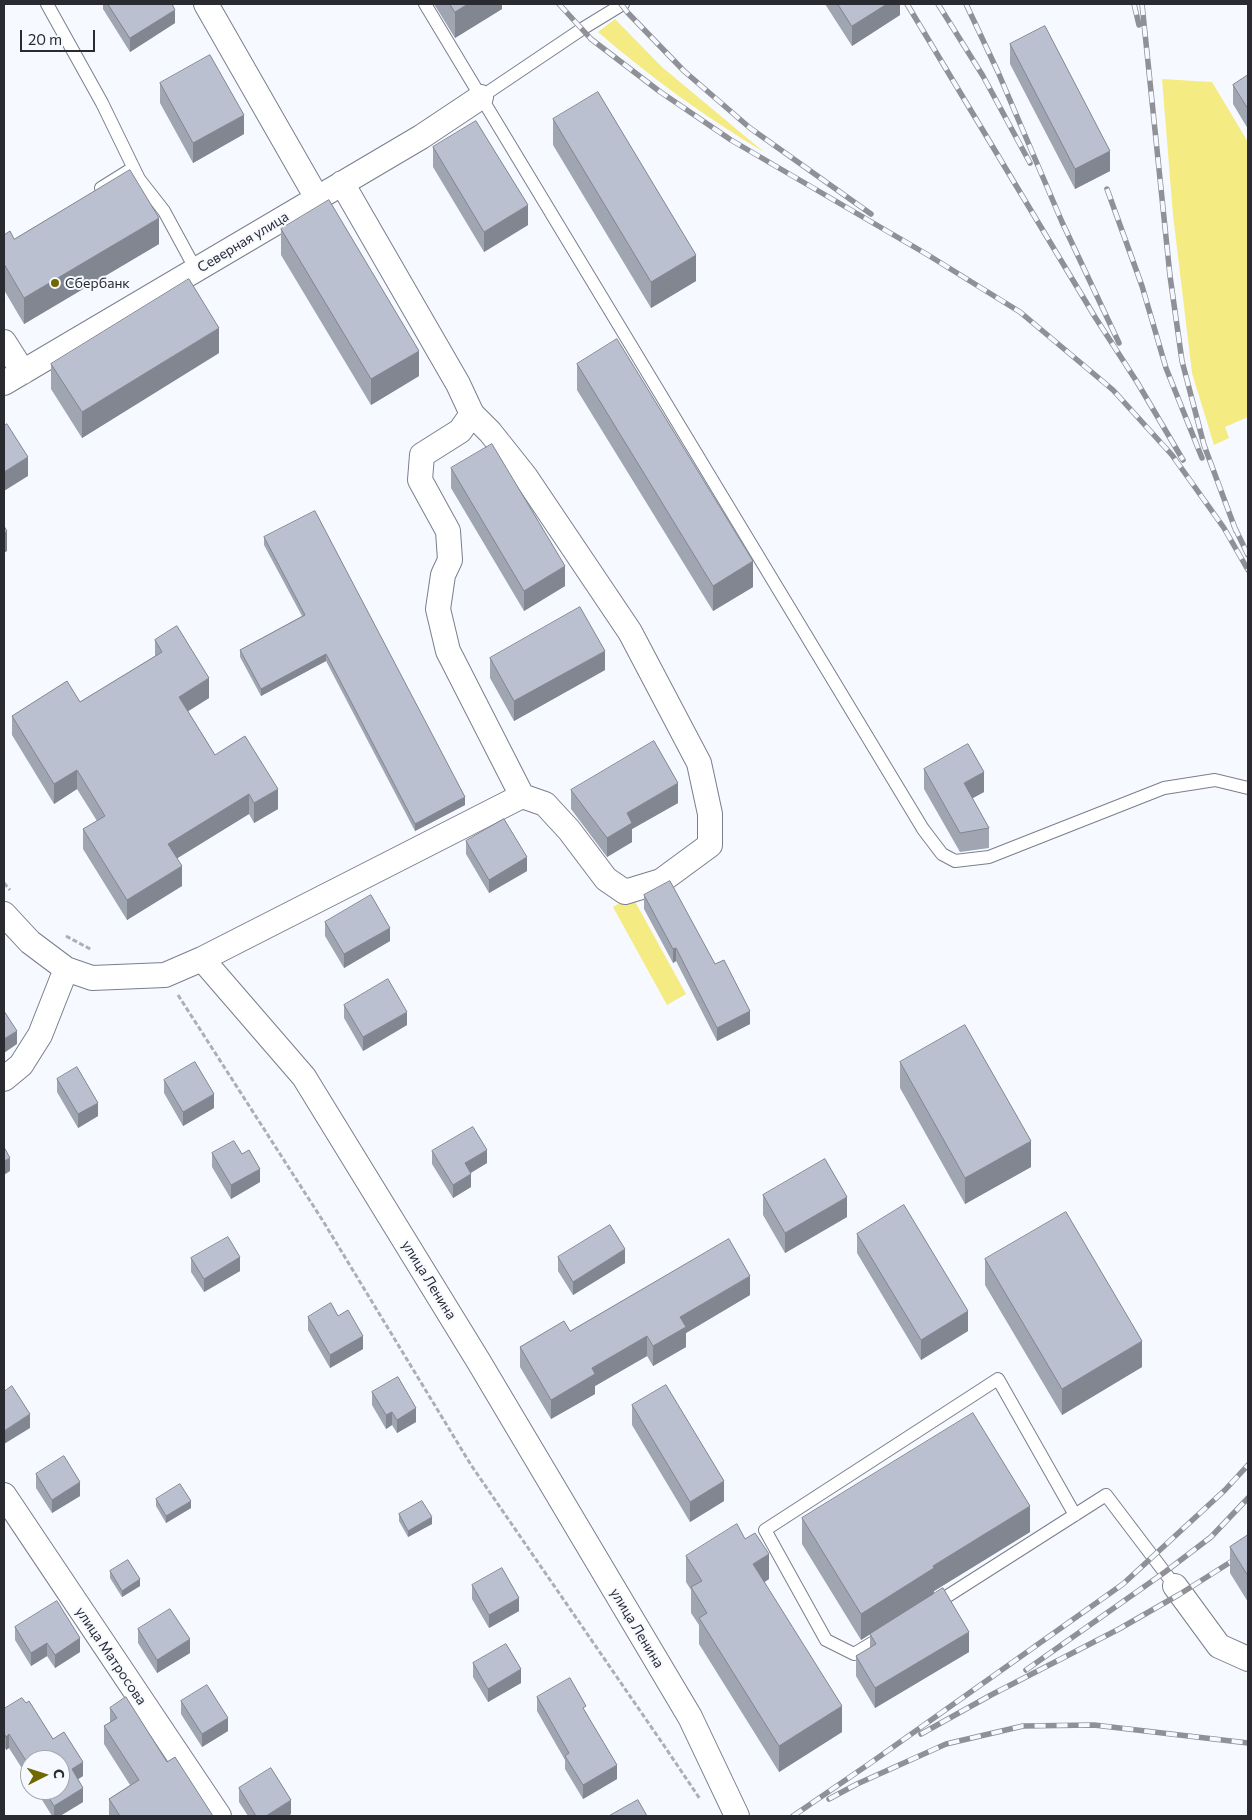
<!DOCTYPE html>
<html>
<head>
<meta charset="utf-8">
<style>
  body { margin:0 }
  #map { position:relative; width:1252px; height:1820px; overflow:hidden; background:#f6f9ff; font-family:Commissioner,sans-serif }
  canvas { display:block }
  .frame { position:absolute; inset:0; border:5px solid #292b31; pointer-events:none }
  .north { position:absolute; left:20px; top:1750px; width:50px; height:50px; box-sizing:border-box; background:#f6f9ff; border:1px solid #a4a7ad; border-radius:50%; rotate:85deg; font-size:14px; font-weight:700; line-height:20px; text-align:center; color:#292b31 }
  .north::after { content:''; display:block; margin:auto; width:18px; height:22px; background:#706800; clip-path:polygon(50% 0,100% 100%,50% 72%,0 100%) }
  .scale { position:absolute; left:20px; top:30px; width:75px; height:22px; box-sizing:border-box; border:2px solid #292b31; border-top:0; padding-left:6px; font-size:15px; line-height:18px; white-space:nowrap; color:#292b31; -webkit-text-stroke:4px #f6f9ff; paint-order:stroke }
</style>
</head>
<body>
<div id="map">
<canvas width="1252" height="1820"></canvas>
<div class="frame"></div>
<div class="north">С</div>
<div class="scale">20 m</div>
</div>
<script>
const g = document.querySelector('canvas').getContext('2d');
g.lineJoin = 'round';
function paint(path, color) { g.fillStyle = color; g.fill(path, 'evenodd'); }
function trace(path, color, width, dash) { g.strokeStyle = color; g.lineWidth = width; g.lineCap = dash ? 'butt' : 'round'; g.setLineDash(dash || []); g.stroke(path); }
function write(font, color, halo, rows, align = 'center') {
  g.font = font + ' Commissioner,sans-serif'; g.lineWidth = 4; g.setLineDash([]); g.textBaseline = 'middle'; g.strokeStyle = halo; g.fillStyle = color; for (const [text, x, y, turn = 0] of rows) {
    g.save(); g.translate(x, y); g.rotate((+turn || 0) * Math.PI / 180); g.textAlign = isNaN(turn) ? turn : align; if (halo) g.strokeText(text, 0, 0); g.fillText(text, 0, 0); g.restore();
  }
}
paint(new Path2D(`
  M615,19L662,67L764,152C705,117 650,77 598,32Z
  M1162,79L1212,82L1248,142V417L1225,427L1229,438L1214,445L1192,373L1173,215Z
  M632,896L686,994L667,1005L613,907Z`), '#f4eb83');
const lane = new Path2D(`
  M47,4L102,103L139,179L164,211L196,270
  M425,4L481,97L582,29L623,4
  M481,97L923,829L942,854L955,861L989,857L1164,788L1215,780L1248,788
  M101,188L133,168
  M935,1604L1106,1495L1175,1586
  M884,1636L854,1654L826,1640L765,1530L998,1379L1075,1515`);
const street = new Path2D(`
  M206,4L317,198
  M4,342L23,372
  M4,383L421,137L481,97
  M472,414L490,432L525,476L630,632L699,763L710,814V845L661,881L625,892L606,879L569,830L545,804L522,796
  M4,914L30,942L66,969L92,978L165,975L202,959L304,1077L479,1362L690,1717L737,1816
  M202,959L522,796L448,651L438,609L443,575L450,560L448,531L420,480L422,455L460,431L472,414L458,384L342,183
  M4,1079L21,1065L40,1035L66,969
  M4,1495L219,1816
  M1175,1586L1219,1646L1248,1659`);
trace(lane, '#7a7f8c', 14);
trace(street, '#7a7f8c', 26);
trace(new Path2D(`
  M4,883L10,890
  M66,936L92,950
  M178,995L323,1221L471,1465L665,1747L700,1799`), '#acafb5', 3, [5, 2.5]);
trace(lane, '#fff', 12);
trace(street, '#fff', 24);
const rail = new Path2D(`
  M559,4L591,39L659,91L731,140L928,255L1020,312L1113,390L1172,455L1224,528L1248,570
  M621,4L628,13L684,71L750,128L871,214
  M907,4L1095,317L1137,382L1183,460
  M938,4L983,76L1030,163
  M966,4L998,72L1062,222L1119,343
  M1134,4L1139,25
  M1142,4L1170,276L1182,361L1204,445L1236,531
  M1107,189L1142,286L1166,368L1202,458
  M1234,526L1248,555
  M1026,1670L1165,1572L1211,1537L1248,1498
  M921,1734L991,1695L1119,1629L1180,1594L1248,1551
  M829,1799L857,1784L946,1744L1023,1726L1094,1725L1248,1743
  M793,1816L869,1764L1123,1584L1225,1490L1248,1465`);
trace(rail, '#8f9197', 5.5);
trace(rail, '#f6f9ff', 4, [11]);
paint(new Path2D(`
  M103,4H172L175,23L130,52L103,9Z
  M434,4H502V9L455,38Z
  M825,4H900V15L852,46Z
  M1010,44L1110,171L1075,189L1010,64Z
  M1248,75V129L1233,104V85Z
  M160,83L244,134L193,163L160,103Z
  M553,119L696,281L651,308L553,145Z
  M433,147L528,225L484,252L433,167Z
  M281,229L419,376L371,405L281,255Z
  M4,235L14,239L159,244L24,324L4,290Z
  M219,353L82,438L51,389V364Z
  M577,364L753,587L713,611L577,390Z
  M451,468L565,586L524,611L451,488Z
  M264,537L465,805L415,831L326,661L261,696L240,657V650L302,616L264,545Z
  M155,640L209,698L188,711L215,755L278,809L254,823L249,814L177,858L182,886L127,920L83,849V829L97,821L77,789L54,804L12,735V716L80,702L155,656Z
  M490,658L605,670L514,721L490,678Z
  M924,769L984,792L972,798L989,828V848L960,852L924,789Z
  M571,790L678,803L632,829V842L607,857L571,809Z
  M466,841L527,871L489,893L466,854Z
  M644,895L715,964L750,1024L717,1041L676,961L673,963L644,909Z
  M325,922L390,941L344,968L325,936Z
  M344,1005L407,1025L363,1051L344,1018Z
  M900,1062L1031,1167L965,1204L900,1088Z
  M57,1079L98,1116L78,1128L57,1092Z
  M164,1080L214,1108L183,1126L164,1093Z
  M432,1151L487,1163L471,1173V1187L453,1198L432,1164Z
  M212,1153L242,1154L260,1182L231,1199L212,1167Z
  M763,1195L847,1217L785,1253L763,1215Z
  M857,1234L968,1331L921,1360L857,1253Z
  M558,1257L625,1263L573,1295L558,1271Z
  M191,1258L240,1271L204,1292L191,1272Z
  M985,1259L1142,1367L1062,1415L985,1285Z
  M750,1295L686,1333V1347L653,1366L647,1356L595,1386V1394L551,1419L520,1367V1347L570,1331Z
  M338,1316L363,1349L330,1368L308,1330V1317Z
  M372,1392L416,1422L397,1433L392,1425L386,1429L372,1405Z
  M632,1405L724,1501L690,1522L632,1425Z
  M36,1474L80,1496L52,1513L36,1488Z
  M156,1499L191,1508L166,1523L156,1506Z
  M399,1514L432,1524L408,1537L399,1521Z
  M802,1518L1030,1532L934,1591V1593L969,1652L875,1708L856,1676V1656L870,1648V1634L861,1640L802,1544Z
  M1248,1535V1602L1230,1573V1547Z
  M686,1556L769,1579L764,1582L842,1732L779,1772L699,1644V1625L691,1613V1590L686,1582Z
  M110,1571L140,1586L122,1597L110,1578Z
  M472,1585L519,1611L489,1628L472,1599Z
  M15,1627L80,1652L55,1668L47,1656L31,1666L15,1640Z
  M138,1629L190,1653L157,1673L138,1643Z
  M473,1663L521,1683L488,1702L473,1677Z
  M537,1697L586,1712L617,1779L583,1799L565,1769V1760L537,1711Z
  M181,1701L228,1731L202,1747L181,1714Z
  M26,1703L53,1739L83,1776L78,1779L83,1802L60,1816H52L36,1790H60L30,1760V1781L9,1748L6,1750L4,1746V1709Z
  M110,1708L167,1762L213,1816H109V1799L130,1785L104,1744V1726L110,1722Z
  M239,1788L291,1814L287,1816H248L239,1802Z`), '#a0a5b2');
paint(new Path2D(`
  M468,4H502V9L455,38V12Z
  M887,4H900V15L852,46V26Z
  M175,10V23L130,52V38Z
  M244,115V134L193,163V143Z
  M1110,151V171L1075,189V169Z
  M528,205V225L484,252V232Z
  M159,218V244L24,324V298Z
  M696,255V281L651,308V282Z
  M219,328V353L82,438V412Z
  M419,351V376L371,405V379Z
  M28,457V476L4,491V472Z
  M7,531V551L4,553V533Z
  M753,561V587L713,611V586Z
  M565,566V586L524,611V591Z
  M605,651V670L514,721V701Z
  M326,654V661L261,696V689Z
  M209,678V698L179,717V697Z
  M77,770V789L54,804V784Z
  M984,772V792L964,803V783Z
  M678,783V803L632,829V842L607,857V838L627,813Z
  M278,789V809L254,823V803Z
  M249,794V814L168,864V844Z
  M465,797V805L415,831V824Z
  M527,857V871L489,893V880Z
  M182,866V886L127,920V900Z
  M390,928V941L344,968V954Z
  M676,948V961L673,963V949Z
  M750,1011V1024L717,1041V1028Z
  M407,1012V1025L363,1051V1037Z
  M17,1031V1044L4,1053V1039Z
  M214,1094V1108L183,1126V1112Z
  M98,1103V1116L78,1128V1114Z
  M1031,1141V1167L965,1204V1178Z
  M487,1150V1163L465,1176V1163Z
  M10,1158V1171L4,1175V1161Z
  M260,1169V1182L231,1199V1185Z
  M471,1174V1187L453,1198V1185Z
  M847,1197V1217L785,1253V1233Z
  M625,1249V1263L573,1295V1282Z
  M240,1257V1271L204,1292V1279Z
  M750,1276V1295L686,1333V1347L653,1366V1346L680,1317Z
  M968,1311V1331L921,1360V1340Z
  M363,1336V1349L330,1368V1355Z
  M647,1336V1356L595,1386V1394L551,1419V1400L592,1368Z
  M1142,1341V1367L1062,1415V1389Z
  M416,1408V1422L397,1433V1420Z
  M392,1412V1425L386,1429V1415Z
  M30,1414V1428L4,1444V1431Z
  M724,1481V1501L690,1522V1502Z
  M80,1482V1496L52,1513V1500Z
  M191,1501V1508L166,1523V1516Z
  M1030,1506V1532L934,1591V1594L861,1640V1614L933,1566Z
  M432,1517V1524L408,1537V1531Z
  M769,1554V1579L753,1590V1564Z
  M140,1579V1586L122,1597V1591Z
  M519,1598V1611L489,1628V1615Z
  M969,1632V1652L875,1708V1688Z
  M80,1638V1652L55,1668V1655Z
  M190,1639V1653L157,1673V1660Z
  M47,1643V1656L31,1666V1653Z
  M521,1669V1683L488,1702V1689Z
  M842,1706V1732L779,1772V1746Z
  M228,1718V1731L202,1747V1734Z
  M9,1734V1748L6,1750V1737Z
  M83,1762V1776L72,1783V1769Z
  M617,1765V1779L583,1799V1785Z
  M83,1788V1802L60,1816H54V1806Z
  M291,1800V1814L287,1816H266Z`), '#828691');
const building = new Path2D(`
  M108,4H172L175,10L130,38Z
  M450,4H468L455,12Z
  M838,4H887L852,26Z
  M1045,26L1110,151L1075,169L1010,44Z
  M210,55L244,115L193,143L160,83Z
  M1248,75V109L1233,85Z
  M598,92L696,255L651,282L553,119Z
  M476,121L528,205L484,232L433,147Z
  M130,170L159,218L24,298L4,264V235L10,231L14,239Z
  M329,200L419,351L371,379L281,229Z
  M189,279L219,328L82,412L51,364Z
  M617,339L753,561L713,586L577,364Z
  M7,424L28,457L4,472V426Z
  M492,444L565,566L524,591L451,468Z
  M315,511L465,797L415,824L326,654L261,689L240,650L305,615L264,537Z
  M4,526L7,531L4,533Z
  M580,607L605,651L514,701L490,658Z
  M177,626L209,678L179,697L215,755L245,736L278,789L254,803L249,794L168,844L182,866L127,900L83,829L105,816L77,770L54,784L12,716L67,681L80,702L162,652L155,640Z
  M654,741L678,783L627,813L632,823L607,838L571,790Z
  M968,744L984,772L964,783L989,828L960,833L924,769Z
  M504,819L527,857L489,880L466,841Z
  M670,881L715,964L724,960L750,1011L717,1028L676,948L673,949L644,895Z
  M371,895L390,928L344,954L325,922Z
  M388,979L407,1012L363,1037L344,1005Z
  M4,1011L17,1031L4,1039Z
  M965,1025L1031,1141L965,1178L900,1062Z
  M195,1062L214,1094L183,1112L164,1080Z
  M77,1067L98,1103L78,1114L57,1079Z
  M473,1127L487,1150L465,1163L471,1174L453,1185L432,1151Z
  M234,1141L242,1154L249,1150L260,1169L231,1185L212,1153Z
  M4,1147L10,1158L4,1161Z
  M825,1159L847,1197L785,1233L763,1195Z
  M904,1205L968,1311L921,1340L857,1234Z
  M1066,1212L1142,1341L1062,1389L985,1259Z
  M610,1225L625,1249L573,1282L558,1257Z
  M228,1237L240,1257L204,1279L191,1258Z
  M729,1239L750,1276L680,1317L686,1327L653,1346L647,1336L592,1368L595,1374L551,1400L520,1347L564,1321L570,1331Z
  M331,1303L338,1316L348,1310L363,1336L330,1355L308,1317Z
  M398,1377L416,1408L397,1420L392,1412L386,1415L372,1392Z
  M666,1385L724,1481L690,1502L632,1405Z
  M12,1386L30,1414L4,1431V1392Z
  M973,1413L1030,1506L933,1566L934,1568L861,1614L802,1518Z
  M64,1456L80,1482L52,1500L36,1474Z
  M180,1484L191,1501L166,1516L156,1499Z
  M422,1501L432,1517L408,1531L399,1514Z
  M737,1524L745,1539L755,1533L769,1554L753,1564L842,1706L779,1746L699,1618L707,1613L691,1587L702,1581L686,1556Z
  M1248,1535V1576L1230,1547Z
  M128,1560L140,1579L122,1591L110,1571Z
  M502,1568L519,1598L489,1615L472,1585Z
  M943,1588L969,1632L875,1688L856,1656L876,1644L870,1634Z
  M57,1601L80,1638L55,1655L47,1643L31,1653L15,1627Z
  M170,1609L190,1639L157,1660L138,1629Z
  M506,1644L521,1669L488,1689L473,1663Z
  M570,1678L586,1706L583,1708L617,1765L583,1785L565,1756L569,1753L537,1697Z
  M207,1685L228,1718L202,1734L181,1701Z
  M126,1697L167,1762L175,1757L213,1816H120L109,1799L139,1780L104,1726L117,1718L110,1708Z
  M22,1698L26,1703L29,1701L53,1739L64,1732L83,1762L72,1769L83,1788L54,1806L44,1790H60V1760H30V1767L9,1734L6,1737L4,1733V1709Z
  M271,1768L291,1800L266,1816H256L239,1788Z
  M638,1800L647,1816H609Z`);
paint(building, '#bac0cf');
trace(building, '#828691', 1);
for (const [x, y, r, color] of [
  [55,283,5,"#706800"]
]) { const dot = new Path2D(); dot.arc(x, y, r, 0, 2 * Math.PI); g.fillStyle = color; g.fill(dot); trace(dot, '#f6f9ff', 2); }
write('14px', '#292b31', '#f6f9ff', [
  ["Северная улица",243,242,-31],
  ["улица Ленина",429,1280,58],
  ["улица Ленина",637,1628,59],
  ["улица Матросова",111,1656,56]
]);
write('14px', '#292b31', '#f6f9ff', [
  ["Сбербанк",65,283]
], 'left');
</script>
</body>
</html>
